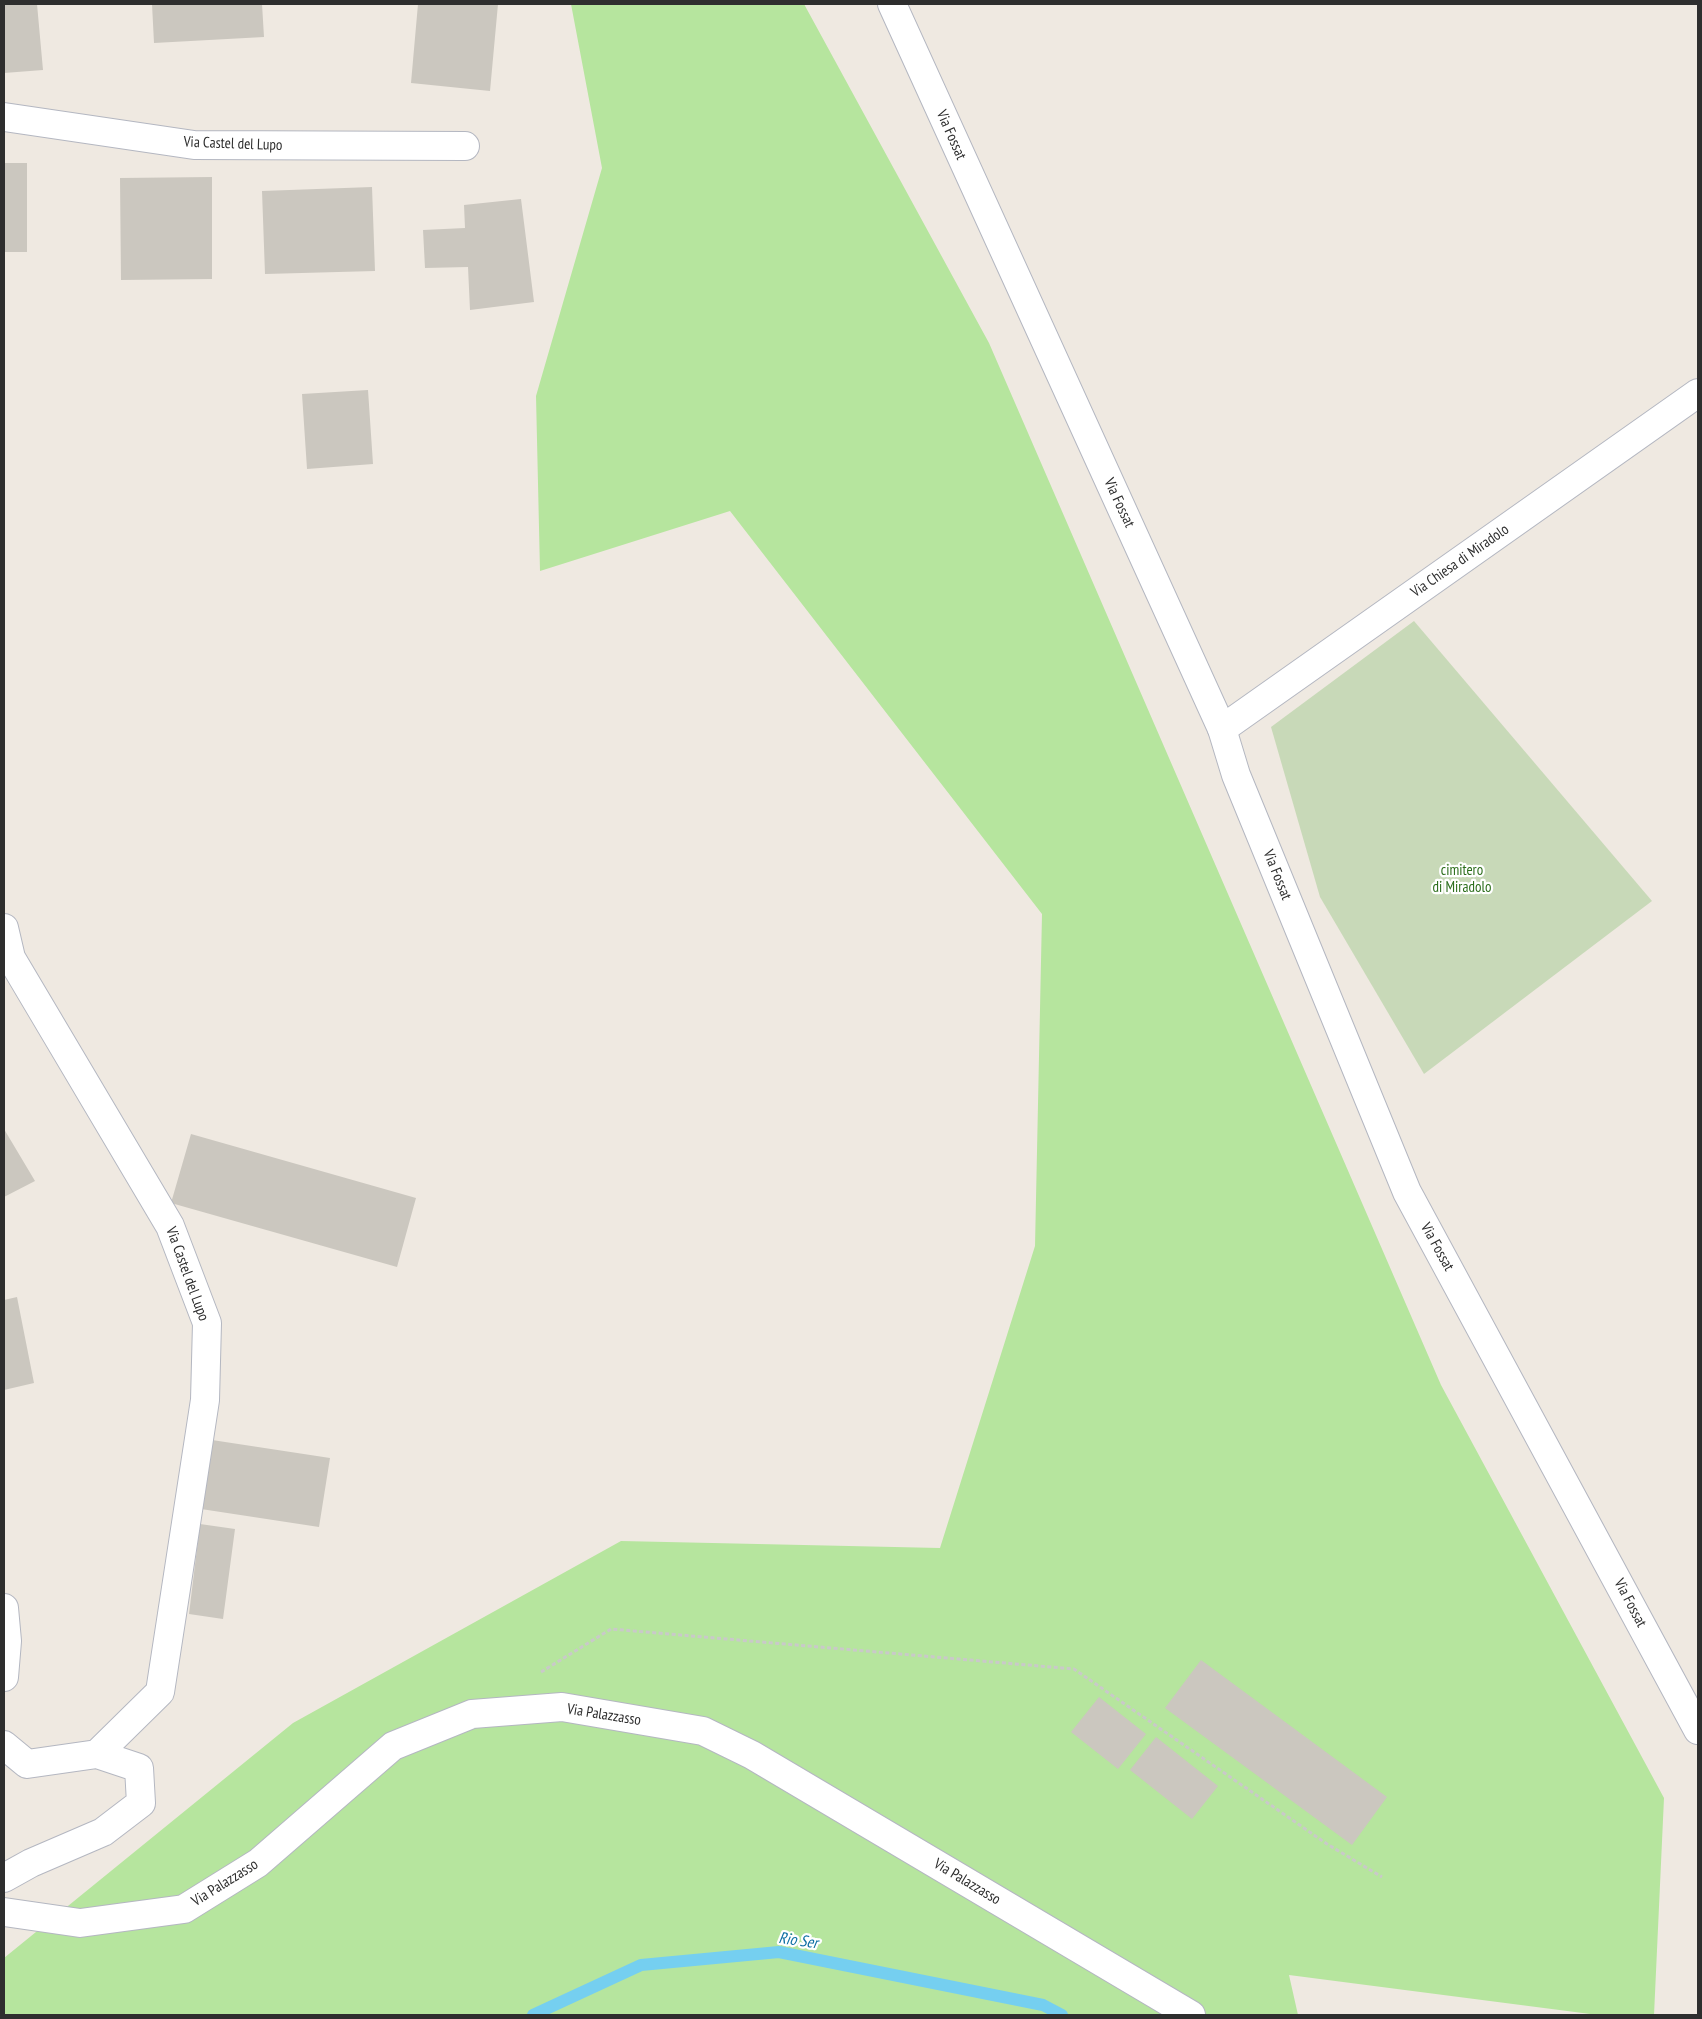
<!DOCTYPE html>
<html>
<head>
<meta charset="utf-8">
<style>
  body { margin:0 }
  #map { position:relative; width:1702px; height:2019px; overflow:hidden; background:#efe9e1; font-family:"PT Sans Narrow",sans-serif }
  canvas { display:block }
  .frame { position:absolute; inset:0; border:5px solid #2e2e2e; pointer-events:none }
</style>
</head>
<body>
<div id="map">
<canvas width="1702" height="2019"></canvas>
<div class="frame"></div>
</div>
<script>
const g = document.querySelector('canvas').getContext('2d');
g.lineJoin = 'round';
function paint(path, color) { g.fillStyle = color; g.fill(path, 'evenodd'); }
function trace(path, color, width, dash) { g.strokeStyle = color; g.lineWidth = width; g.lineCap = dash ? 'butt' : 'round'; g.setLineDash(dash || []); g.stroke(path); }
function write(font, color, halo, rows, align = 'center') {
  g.font = font + ' "PT Sans Narrow",sans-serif'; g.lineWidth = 4.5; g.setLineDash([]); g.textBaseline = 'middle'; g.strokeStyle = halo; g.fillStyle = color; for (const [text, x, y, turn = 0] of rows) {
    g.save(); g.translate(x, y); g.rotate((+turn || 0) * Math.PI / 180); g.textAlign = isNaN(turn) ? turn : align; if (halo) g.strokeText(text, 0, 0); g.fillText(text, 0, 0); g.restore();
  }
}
paint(new Path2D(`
  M571,4H804L989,343L1441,1385L1664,1798L1654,2015H1598L1289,1975L1298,2015H4V1958L293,1723L621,1541L940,1548L1035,1246L1042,914L730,511L540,571L536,396L602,168Z`), '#b6e59e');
paint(new Path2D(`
  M1414,621L1652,901L1424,1074L1320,897L1271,727Z`), '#c8d9b8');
trace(new Path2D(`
  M533,2015L641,1965L779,1952L1043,2005L1062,2015`), '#75cff0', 12);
paint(new Path2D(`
  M4,4H37L43,70L4,73Z
  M152,4H262L264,37L154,43Z
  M418,4H498L490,91L411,83Z
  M4,163H27V252H4Z
  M212,177V279L121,280L120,178Z
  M372,187L375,271L265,274L262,191Z
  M521,199L534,302L470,310L468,267L425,268L423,230L465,228L464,205Z
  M368,390L373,464L307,469L302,394Z
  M4,1129L35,1181L4,1197Z
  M191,1134L416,1198L397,1267L171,1203Z
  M17,1297L34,1383L4,1390V1300Z
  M212,1440L330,1458L319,1527L201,1509Z
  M200,1524L235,1529L223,1619L189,1614Z
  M1201,1660L1387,1797L1352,1845L1165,1708Z
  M1099,1697L1146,1734L1118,1769L1071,1732Z
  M1156,1737L1218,1786L1192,1819L1130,1770Z`), '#cbc7bf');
const street = new Path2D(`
  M4,117L194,145L465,146
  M1222,729L1698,393
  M4,928L11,958L170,1226L207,1323L205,1400L160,1692L97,1754
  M4,1608L7,1641L4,1677
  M4,1745L27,1764L97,1754L139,1768L141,1803L103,1832L31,1863L4,1878
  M4,1912L80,1923L184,1909L258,1863L393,1746L472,1714L562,1707L703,1731L752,1755L1191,2015`);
const secondary = new Path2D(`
  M892,4L1222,729L1236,775L1407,1192L1698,1730`);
trace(street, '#b4b7c1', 30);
trace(secondary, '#b4b7c1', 30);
trace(new Path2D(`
  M541,1672L611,1629L1074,1669L1327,1844L1382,1877`), '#c9c9c9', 3, [4, 2.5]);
trace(street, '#fff', 28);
trace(secondary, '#fff', 28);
write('15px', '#2e2e2e', '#fff', [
  ["Via Fossat",951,135,66],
  ["Via Castel del Lupo",233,144,2],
  ["Via Fossat",1119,503,65],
  ["Via Chiesa di Miradolo",1460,561,-35],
  ["Via Fossat",1277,875,68],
  ["Via Fossat",1437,1247,61],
  ["Via Castel del Lupo",187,1274,70],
  ["Via Fossat",1630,1603,62],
  ["Via Palazzasso",604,1715,9],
  ["Via Palazzasso",967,1882,31],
  ["Via Palazzasso",225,1883,-32]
]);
write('15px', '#2c6e1b', '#fff', [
  ["cimitero",1462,871],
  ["di Miradolo",1462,888]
]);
write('italic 16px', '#0d6fa3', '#fff', [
  ["Rio Ser",798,1941,8]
]);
</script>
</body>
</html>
